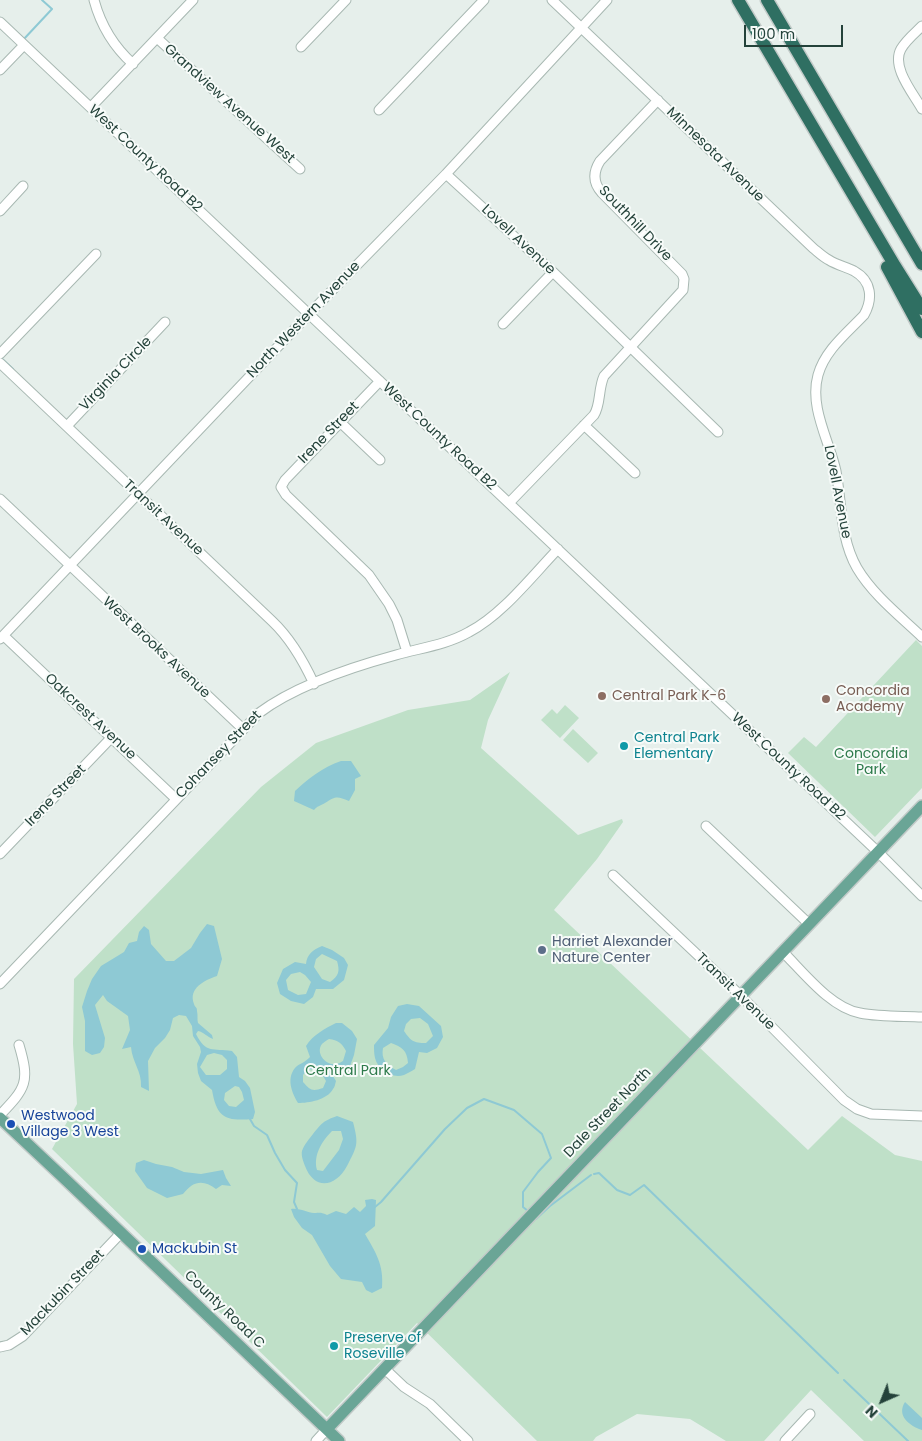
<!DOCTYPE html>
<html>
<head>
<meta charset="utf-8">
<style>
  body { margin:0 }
  #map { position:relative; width:922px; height:1441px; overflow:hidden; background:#e6efeb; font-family:Poppins,sans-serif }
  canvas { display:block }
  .north { position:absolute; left:857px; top:1376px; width:50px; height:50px; -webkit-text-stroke:4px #f7fbf9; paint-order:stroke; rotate:224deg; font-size:14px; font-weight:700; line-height:20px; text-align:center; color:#24423a }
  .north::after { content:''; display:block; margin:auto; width:18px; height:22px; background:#24423a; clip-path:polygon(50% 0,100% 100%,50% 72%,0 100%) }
  .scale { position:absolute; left:744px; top:25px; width:99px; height:22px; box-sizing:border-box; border:2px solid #24423a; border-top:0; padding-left:6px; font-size:15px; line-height:18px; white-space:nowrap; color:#24423a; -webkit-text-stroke:4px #f7fbf9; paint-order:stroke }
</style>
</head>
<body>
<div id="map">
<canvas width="922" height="1441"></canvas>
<div class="north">N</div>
<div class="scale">100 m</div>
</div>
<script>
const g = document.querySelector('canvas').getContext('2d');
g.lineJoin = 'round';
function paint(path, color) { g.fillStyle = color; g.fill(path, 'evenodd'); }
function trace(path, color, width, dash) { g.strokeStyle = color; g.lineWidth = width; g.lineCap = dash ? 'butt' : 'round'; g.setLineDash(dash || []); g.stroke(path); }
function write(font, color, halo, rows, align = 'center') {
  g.font = font + ' Poppins,sans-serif'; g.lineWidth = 4; g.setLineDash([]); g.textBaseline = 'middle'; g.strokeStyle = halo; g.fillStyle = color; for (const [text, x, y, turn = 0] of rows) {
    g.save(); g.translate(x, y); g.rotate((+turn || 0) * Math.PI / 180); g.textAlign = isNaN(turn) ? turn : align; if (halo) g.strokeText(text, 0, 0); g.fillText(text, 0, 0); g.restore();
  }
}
paint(new Path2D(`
  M916,640L922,646V788L875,837L788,753L804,737L816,747Z
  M510,672L488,720L481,748L578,835L622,819L623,822L597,859L554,910L808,1150L842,1116L895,1155L922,1161V1441H864L811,1390L764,1441H726L690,1419L637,1414L596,1437L593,1441H537L417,1323L327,1417L52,1149L77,1104L73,1044L74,979L261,787L316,743L408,710L470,700Z
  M565,705L579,718L560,738L541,720L552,709L557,714Z
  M573,729L598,753L588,763L563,740Z`), '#bfe0c8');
paint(new Path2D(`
  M341,761H351L361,776L355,779V790L349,801C337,796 336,796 325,803C320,806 317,806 314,810L294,801L295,791C308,779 323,767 341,761Z
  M207,924L214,926L222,959L217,976C205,980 188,988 194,1004C195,1008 197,1006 197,1011C198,1015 197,1020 198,1023L212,1035L213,1039C207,1037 204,1032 198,1031L196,1034C206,1054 213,1048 232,1051L237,1057L239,1077L245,1081L250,1088L255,1112L253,1119C226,1121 217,1119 212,1090L201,1081L198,1073L197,1064L201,1052L200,1047L193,1036L192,1026L186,1016L179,1015L173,1018L170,1030L165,1038L155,1048L148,1061L149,1091L141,1087C142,1071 132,1062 131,1047L122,1049L130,1030L128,1016L107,1001L103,995L95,1005L105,1038L104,1047L100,1053L92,1055L85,1051V1021L82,1007L87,991L92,979L101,966L124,952L129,943L137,941L139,932L144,926L149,930L151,944L166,961H174L191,948L200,933ZM214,1053L222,1055L227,1060V1069L220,1075H206L200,1067L207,1055ZM235,1086L239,1087L242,1092L244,1100L236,1107L229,1106L224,1100L225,1093Z
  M322,946L332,950L344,958L348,965L344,980L333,989H316L313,997L304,1004L291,1001L280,994L277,983L283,969L295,962L306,964C307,954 313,950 322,946ZM322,954L337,961C340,971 339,976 330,982L322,979L314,967L316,959ZM300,972L305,975L311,982L306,994L298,995L288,990L286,980L291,974Z
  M407,1004L419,1006L441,1026L443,1037L437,1048L427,1053L419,1052L415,1069C412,1071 408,1073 404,1075C392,1079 378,1070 375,1058C374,1054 374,1049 374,1045L388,1028L391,1017L398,1006ZM420,1018L428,1024L433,1036L426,1043C413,1043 411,1041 404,1031L406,1024L411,1019ZM391,1043C402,1047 407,1050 408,1063L403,1067L396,1070C386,1065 381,1059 383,1048Z
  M336,1023H342L352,1031L357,1039L354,1055L349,1069L340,1073H334L333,1076L336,1081C335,1084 335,1087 333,1089C327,1100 309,1103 298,1103C292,1093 285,1077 297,1066C301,1063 304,1063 310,1057L306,1046C313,1035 324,1029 336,1023ZM329,1039C338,1040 342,1043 346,1051L343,1061C341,1062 338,1064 336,1064C326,1066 315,1053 322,1044C323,1043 327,1040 329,1039ZM308,1069C317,1069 322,1073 326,1081L323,1088C312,1092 310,1090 303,1082V1075Z
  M337,1116L353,1122C359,1145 357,1146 347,1166C335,1188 314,1190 305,1166C303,1161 301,1155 302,1151C304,1145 309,1139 313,1134C322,1123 323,1121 337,1116ZM332,1131H341L343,1139L339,1150L323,1171L317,1170C313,1155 322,1141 332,1131Z
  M144,1160L156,1164L172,1167L184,1172L201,1174L223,1170L226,1178L231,1186L222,1185L216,1189C203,1179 193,1181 183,1194L167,1198L147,1188L135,1171L136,1163Z
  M372,1199L376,1200L375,1226L365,1234C376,1253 384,1265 382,1288L372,1293L366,1290L362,1282L341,1279L330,1266L312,1235L302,1228L294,1217L291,1209C301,1208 307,1213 314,1213C321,1213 320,1212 327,1215L336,1211L346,1214L354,1207L360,1212L366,1206L365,1200Z
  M905,1402L922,1418V1430C910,1426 896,1416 905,1402Z`), '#8ec9d4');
trace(new Path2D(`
  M23,40L52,9L42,0
  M0,357L13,369
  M250,1119L254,1126L267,1135L275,1153L285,1170L297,1183L294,1202L297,1209
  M594,1174L599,1173L617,1190L630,1195L644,1185L838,1373
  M375,1207L381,1202L445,1129L467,1108L484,1099L514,1110L542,1134L551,1158L538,1172L523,1192V1207L528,1211
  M536,1219L550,1206L591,1175
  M844,1380L908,1441`), '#8ec9d4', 2);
const minor = new Path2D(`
  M94,0C101,26 113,46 133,64
  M552,0L813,248C818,252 823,257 829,260C837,265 846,267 854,271C872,281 873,299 864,315C847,333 825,350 818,375C809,407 829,440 836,471C842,504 840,538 857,568C873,595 900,616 922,637
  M0,22L878,852L922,896
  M922,26C915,33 906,40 901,49C891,67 913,93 922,109
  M157,38L300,169
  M301,47L346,0
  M0,70L24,45
  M91,107L193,0
  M379,110L484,0
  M446,174L553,272L718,432
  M0,211L23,186
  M503,324L553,272
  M0,354L96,254
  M0,363L272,621C291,639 303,660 314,684
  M380,381L285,480L281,487L286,495L369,575L389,604L397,620L407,652
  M340,422L380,460
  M584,425L635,473
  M67,426L165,322
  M0,499L243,729
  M509,503L594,415C601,404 598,389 604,376L683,290L684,279L682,274L602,193C593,183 593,172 600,161L658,100
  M4,636L176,799
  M0,639L309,314L446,174L607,0
  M706,826L809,924
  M0,854L111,738
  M613,875L741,996L844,1100L857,1109L871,1114L922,1116
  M783,952C804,973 831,1008 860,1013C880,1017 902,1016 922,1017
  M0,984L259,713C295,686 352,667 396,655C420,648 446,645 469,632C502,615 532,576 558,549
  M0,1115C26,1088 30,1082 19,1045
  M0,1347L9,1345L23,1336L121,1233
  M385,1369L404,1387L430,1404L468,1441
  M316,1441L327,1429
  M785,1441L810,1414`);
const major = new Path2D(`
  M0,1118L67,1181L339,1441
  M327,1429L922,806`);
const highway = new Path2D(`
  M738,0L895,266L922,309
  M767,0L922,264
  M887,267L922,332`);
trace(minor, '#a8b8b2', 11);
trace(major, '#c2cac8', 14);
trace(highway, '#c2cac8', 15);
trace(minor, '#fff', 9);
trace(major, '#6aa596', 11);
trace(highway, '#2f6f62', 12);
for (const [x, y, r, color] of [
  [602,696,5,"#8d6e63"],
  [826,699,5,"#8d6e63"],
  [624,746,5,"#0f9aa8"],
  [542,950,5,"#5c6f8a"],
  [11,1124,5,"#1a4fb4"],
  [142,1249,5,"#1a4fb4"],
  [334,1346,5,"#0f9aa8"]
]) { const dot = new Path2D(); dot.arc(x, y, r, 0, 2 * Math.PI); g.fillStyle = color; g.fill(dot); trace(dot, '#f7fbf9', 2); }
write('14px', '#24423a', '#f7fbf9', [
  ["Grandview Avenue West",229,104,42],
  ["Minnesota Avenue",715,155,44],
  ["West County Road B2",145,159,43],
  ["Southhill Drive",635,224,46],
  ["Lovell Avenue",518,240,43],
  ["North Western Avenue",304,320,-46],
  ["Virginia Circle",116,374,-46],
  ["Irene Street",329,433,-46],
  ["West County Road B2",439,437,43],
  ["Lovell Avenue",837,492,79],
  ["Transit Avenue",163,518,43],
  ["West Brooks Avenue",156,648,43],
  ["Oakcrest Avenue",90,717,43],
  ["Cohansey Street",219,755,-46],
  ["West County Road B2",788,767,43],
  ["Irene Street",56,796,-46],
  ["Transit Avenue",735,992,44],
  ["Dale Street North",608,1113,-46],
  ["Mackubin Street",63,1293,-46],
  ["County Road C",224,1310,44]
]);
write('14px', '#785e54', '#f7fbf9', [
  ["Concordia",836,691],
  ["Academy",836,707],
  ["Central Park K-6",612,696]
], 'left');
write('14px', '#0d838f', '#f7fbf9', [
  ["Central Park",634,738],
  ["Elementary",634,754],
  ["Preserve of",344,1338],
  ["Roseville",344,1354]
], 'left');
write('14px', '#2d7a4b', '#f7fbf9', [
  ["Concordia",871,754],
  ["Park",871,770],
  ["Central Park",348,1071]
]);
write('14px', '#4e5e75', '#f7fbf9', [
  ["Harriet Alexander",552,942],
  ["Nature Center",552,958]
], 'left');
write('14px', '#164399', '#f7fbf9', [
  ["Westwood",21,1116],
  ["Village 3 West",21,1132],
  ["Mackubin St",152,1249]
], 'left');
</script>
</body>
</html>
